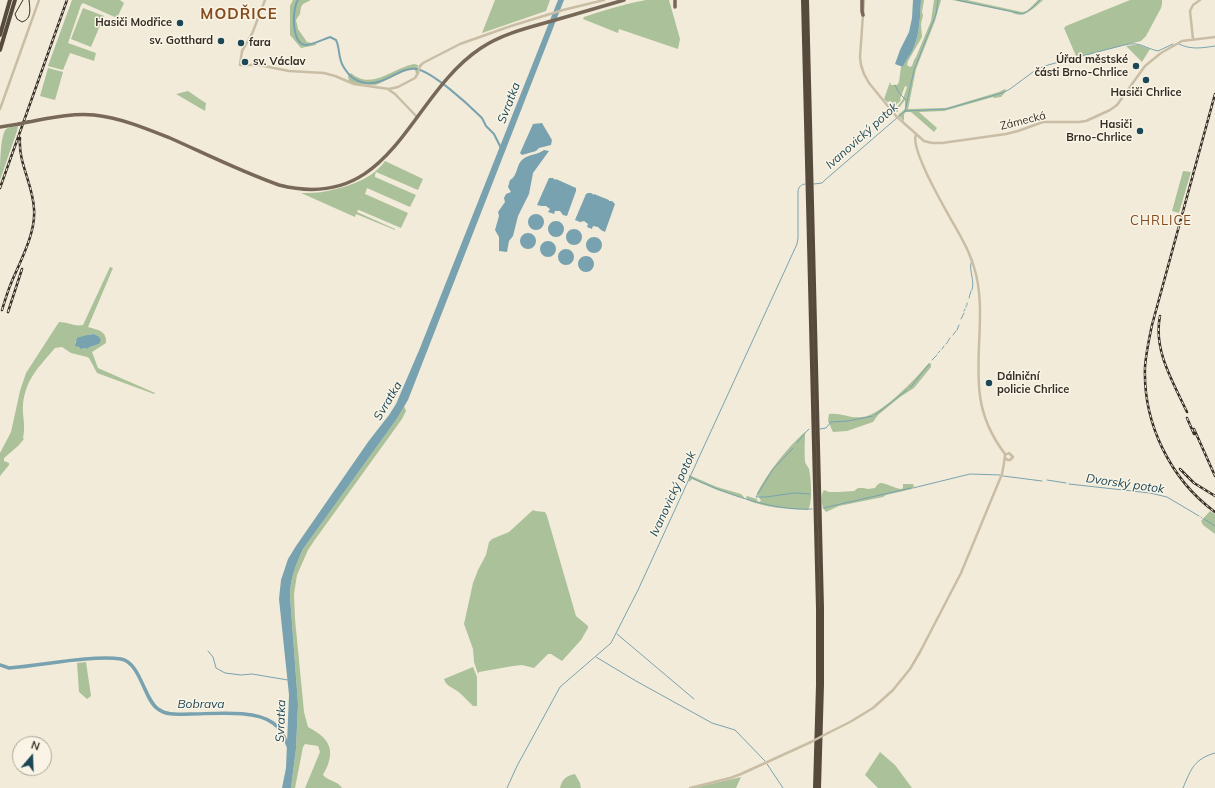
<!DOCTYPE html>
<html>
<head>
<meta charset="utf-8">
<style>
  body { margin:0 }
  #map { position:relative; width:1215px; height:788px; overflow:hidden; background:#f2ebd9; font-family:Mulish,sans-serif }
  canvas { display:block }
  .north { position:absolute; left:12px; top:736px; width:40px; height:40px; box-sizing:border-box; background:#f9f4e5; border:1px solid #aba599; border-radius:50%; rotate:19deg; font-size:11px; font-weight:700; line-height:16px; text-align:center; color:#352e26 }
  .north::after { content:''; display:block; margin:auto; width:14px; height:18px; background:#1c4757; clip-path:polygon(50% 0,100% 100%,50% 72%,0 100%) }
</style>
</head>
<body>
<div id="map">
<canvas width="1215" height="788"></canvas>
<div class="north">N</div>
</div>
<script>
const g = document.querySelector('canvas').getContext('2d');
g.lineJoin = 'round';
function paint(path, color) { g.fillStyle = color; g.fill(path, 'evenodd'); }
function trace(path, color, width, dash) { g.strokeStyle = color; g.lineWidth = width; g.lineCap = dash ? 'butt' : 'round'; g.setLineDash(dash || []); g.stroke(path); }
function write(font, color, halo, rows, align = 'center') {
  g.font = font + ' Mulish,sans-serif'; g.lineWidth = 3; g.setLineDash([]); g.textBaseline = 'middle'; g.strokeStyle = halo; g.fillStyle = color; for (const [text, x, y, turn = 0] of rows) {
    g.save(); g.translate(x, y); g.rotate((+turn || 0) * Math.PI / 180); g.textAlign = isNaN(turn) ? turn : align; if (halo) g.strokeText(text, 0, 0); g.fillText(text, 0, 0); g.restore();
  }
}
paint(new Path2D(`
  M72,0H120L124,3L117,18L83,3L81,5L68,43L96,53L94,61L70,53L63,70L48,66Z
  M293,0H311L303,4L301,7L300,14L296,20L298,29L307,42L316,44V45L301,48L290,35V6Z
  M495,0H550L546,11L482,33Z
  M646,0H669L680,39L678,49L619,29L618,33L583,19L584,17C604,10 625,4 646,0Z
  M921,0H924L922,12L923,15L921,24L922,37L908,61L907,65L910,67L912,66L914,60L916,57L931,21L934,0H941L935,21L916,69L908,109L946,108L999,92L1005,89L1006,91L1007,90L1001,97L994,98L993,97L944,111L919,112L937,128L934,132L911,112H906L904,114V121L898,115L905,109V100L898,109V112H896L895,110L903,99L907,87L905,86L900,99L901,100L895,106L891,101L887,102L884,99L890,82L891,85H897L899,82L901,67H903C906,59 911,54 914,47C920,33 920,16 921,0Z
  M952,0H967L1022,12L1027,11L1038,0H1043C1034,8 1024,20 1011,12Z
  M1130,0H1162V4L1161,8L1146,36L1141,41L1058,62V60L1076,56L1064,28L1066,26Z
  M83,8L104,16L91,47L71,39Z
  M1134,45H1139L1150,49L1142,62L1126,46Z
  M414,64L418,65L417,73L416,74L415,69L407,70L376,85L357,84L349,81L348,76L351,73C372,91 392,68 414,64Z
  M48,68L63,72L55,100L40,96Z
  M188,91L204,102L206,103L205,111L176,94Z
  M18,126L17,131L0,180C0,169 0,135 6,129C9,127 14,126 18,126Z
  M385,161L423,179L418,190L376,172L375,175V177L416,195L410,207L367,188L365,194L408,213L401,228L359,210H358L357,212L395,229V230L356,214L355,217L301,193C310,193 319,193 327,191C347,187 373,179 385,161Z
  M1183,171L1191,172L1179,213L1172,211Z
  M110,267L113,268L88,327C97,330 107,330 106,343L92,352L98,368L155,393L154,394L97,373L89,358L87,357L71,353L62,347L55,348C40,366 26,378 23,404C22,417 26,424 23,438L24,439L18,446L4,458V461L9,463V465L0,476V453L11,432L20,391L26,373L59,322C67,322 76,327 83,325ZM94,334L98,336L99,344L90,347L87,349L79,347L75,342L87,335Z
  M929,363L931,364V367L914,388L900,397L878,415L873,422L847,431L833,432L828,421L829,414C840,412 851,419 862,417C881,416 916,378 929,363Z
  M404,406L406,411L402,419L314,541L308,550L297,575L294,594L295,619L304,712L308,727C325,736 336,746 327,767C326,770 324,772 323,775C329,782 337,780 342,788H305L320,752L318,746L305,744L303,747L295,788H291L296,749L298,704L290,596C290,579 296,564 303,549L396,420Z
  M805,432C805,441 804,451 805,461C805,464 808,466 809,469C811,477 813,503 808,510C788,509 766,508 747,500L746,497L747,496L757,499L758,502L761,501L757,493C769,471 786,449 805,432Z
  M689,475L717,487L741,494L743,496L745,499L717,490L692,479L689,482Z
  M880,483C888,483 894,489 902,489L903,487V484H913L914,486L912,489L886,495L883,497L839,506L826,512C821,507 820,495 824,490L829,492H837L854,491L858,488H863L868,489L875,488L877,485Z
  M533,510L535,511L545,512L547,516L576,616L588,626V628L581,640L562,661L551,654H548L534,668L522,665L513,666L479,672L478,674L474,662L473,649L464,624L473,583L478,570L486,555L489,542L492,539L509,532Z
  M1210,511L1215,514V534L1203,525L1201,521Z
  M86,662L91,696L87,699L79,692L77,663Z
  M473,667L477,677V706H473C469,702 465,698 461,694C455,688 446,687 444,679Z
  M880,752L895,765L912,788H878L865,775Z
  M575,774L580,783L581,788H560C562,779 566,776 575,774Z
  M741,777L736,788H693Z`), '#abc199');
paint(new Path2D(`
  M558,0H564L408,400L396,420L303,549C296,564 290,579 290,596L298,704L296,749L291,788H282L286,768L289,695L279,599L281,580L288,559L296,546L368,442L389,415L396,404L420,348Z
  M913,0H921C920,16 920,33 914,47C911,55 906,59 903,67L895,64L900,50L909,32L912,18Z
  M542,123L552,140L551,145L539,148L536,151L522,155L520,153L533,124Z
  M544,150L549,151L533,173L529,194L518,216L513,236L509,241L507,252L499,251V237L495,230L499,216L498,212L505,202L504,198L506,194L511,192L508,187L510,180C518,176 516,164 523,159C529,154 538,155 544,150Z
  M549,178H553L555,180L556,179L576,188V191L567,216L563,215L560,211H555L554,214L548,212L550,209L546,206H541L537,205Z
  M588,193H591L594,195V194L609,200V201H612L615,204L605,232L601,230L598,227L593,226L592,229L587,227L588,224L584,221L580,222L575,220L586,194Z
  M528 222a8 8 0 1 1 16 0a8 8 0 1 1-16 0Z
  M548 229a8 8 0 1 1 16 0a8 8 0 1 1-16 0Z
  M566 237a8 8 0 1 1 16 0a8 8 0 1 1-16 0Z
  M520 241a8 8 0 1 1 16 0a8 8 0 1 1-16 0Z
  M586 245a8 8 0 1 1 16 0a8 8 0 1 1-16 0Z
  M540 249a8 8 0 1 1 16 0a8 8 0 1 1-16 0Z
  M558 257a8 8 0 1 1 16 0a8 8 0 1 1-16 0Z
  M578 264a8 8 0 1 1 16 0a8 8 0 1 1-16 0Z
  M94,334L98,336L101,340L99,344L90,347L87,349L84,348L81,349L79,347L75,346L77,338L87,335Z`), '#78a2af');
trace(new Path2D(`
  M957,0L1023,14L1032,8L1040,0
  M1179,44C1191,50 1202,48 1215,46
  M895,85L899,93L906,100
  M905,111L946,109L1002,93L1010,89L1037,69L1048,65L1124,45C1140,41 1144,48 1158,51L1173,44
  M814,184L822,183L825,180L905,111L914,70L936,14L938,0
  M971,263C969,272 975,280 972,290
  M969,298L971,291
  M967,305V303
  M966,307V306
  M964,311L965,309
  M961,319L964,313
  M957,330L959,325
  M953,335L956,331
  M948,341L950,338
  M946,344L948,342
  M942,349L944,346
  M938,353L940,351
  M932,360L937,355
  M910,388L929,364
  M875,415L907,390
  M820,429L826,428L831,422L848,421L873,416
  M797,443L805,433L809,429
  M793,448L773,469L756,497H766L794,493L810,494
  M1003,476L1042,481
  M690,477C726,494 772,511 812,509
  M1047,480L1066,483
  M1069,484L1150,493L1167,497L1199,516
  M913,488L970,474L1000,475
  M823,508L911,488
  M1201,517L1202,518
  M1204,519L1215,526
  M617,634L694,699
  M208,651L213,657L216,668L225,673L241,675L252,674L288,680
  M596,657L636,681L712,723L735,730L765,761
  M767,764L783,788
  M507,788L517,766L560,687L611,643L638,590L797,244L798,238V191C799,186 801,185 805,184
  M1183,788C1191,769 1194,759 1215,753`), '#78a2af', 1);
trace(new Path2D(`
  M298,0C292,9 291,44 306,45C312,45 324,39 330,37L336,40C340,48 338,57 343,66C349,76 354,81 366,83C386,85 399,67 416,69C432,71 469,105 482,118L486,126L494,134L501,148`), '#78a2af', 2);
trace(new Path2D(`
  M0,665L9,668C35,666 59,661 85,659C96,658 109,657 121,659C141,663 144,700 158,709C167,716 179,714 190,714C212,714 255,709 273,723C282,729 285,739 289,748`), '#78a2af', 3.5);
trace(new Path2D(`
  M265,0L252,34L242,51L240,65H259L289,71L324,73L335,76L354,84L389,89L398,87L415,78L418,73L420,66L423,63L460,44L511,26L563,10L604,0
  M864,0L860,57L861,65L864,74L869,83L896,116L924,141L932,143H942L1006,134L1018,131L1043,122H1079L1086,121L1110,110L1117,105L1145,66L1161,53L1182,41L1215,37
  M1193,39L1190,11L1193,5L1200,0
  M389,90L395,94L417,117
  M0,109L39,0
  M1005,455L1009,453L1013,457L1010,460H1008L1005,458
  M828,733L850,722L873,708L893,690L910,669L920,652L961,573L1002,474C1003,469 1005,458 1005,454C992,437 983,418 980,396C974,353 987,309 974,267C971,257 967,248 962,239C953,222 909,150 916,135
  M690,788L730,778L741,774L811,742`), '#cabda5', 2.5);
trace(new Path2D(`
  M675,0V7
  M862,0V11L863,15
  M28,122C50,118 72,113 94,115C121,118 145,128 170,138C206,154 242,172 279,185C393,214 408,96 481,48C502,34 527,28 552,21C576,14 600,7 624,0
  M0,127L19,124`), '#776857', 3.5);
trace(new Path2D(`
  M803,0L818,609V685L815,788
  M807,0L822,607V685L819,788
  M0,35L10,0
  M0,50L15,0`), '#564a3d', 4);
trace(new Path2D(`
  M23,0L15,14L17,19L22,22C32,19 30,9 29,0`), '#352e26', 1);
const rail = new Path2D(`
  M1215,94L1152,325C1149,339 1146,353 1145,367C1143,423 1170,479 1215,512
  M0,188L67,0
  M2,310C5,300 8,290 12,281C21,260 36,232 34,209C33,184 18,163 20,138
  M8,312L22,269
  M1160,316C1153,350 1173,382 1187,412
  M1187,418L1194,434
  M1194,429L1215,476
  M1180,469L1194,483L1215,496`);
trace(rail, '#352e26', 2.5);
trace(rail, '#f9f4e5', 1, [3]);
trace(new Path2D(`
  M811,742L828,733`), '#cabda5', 2.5);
trace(new Path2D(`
  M19,124L28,122`), '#776857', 3.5);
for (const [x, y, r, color] of [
  [180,23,4,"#1c4757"],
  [221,41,4,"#1c4757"],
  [241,43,4,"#1c4757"],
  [245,62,4,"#1c4757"],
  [1136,66,4,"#1c4757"],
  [1146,80,4,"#1c4757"],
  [1140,131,4,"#1c4757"],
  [989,383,4,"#1c4757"]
]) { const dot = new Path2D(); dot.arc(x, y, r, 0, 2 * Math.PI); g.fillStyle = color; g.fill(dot); trace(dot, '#f9f4e5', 1.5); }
write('bold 11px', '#352e26', '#f9f4e5', [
  ["Hasiči Modřice",172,23],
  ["sv. Gotthard",213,41],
  ["fara",249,43,"left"],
  ["Úřad městské",1128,60],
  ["části Brno-Chrlice",1128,73],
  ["sv. Václav",253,62,"left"],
  ["Hasiči Chrlice",1146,93,"center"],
  ["Hasiči",1132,125],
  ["Brno-Chrlice",1132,138],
  ["Dálniční",997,377,"left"],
  ["policie Chrlice",997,390,"left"]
], 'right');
write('11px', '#352e26', '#f9f4e5', [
  ["Zámecká",1023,121,-14]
]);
write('italic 12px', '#1c4757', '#f9f4e5', [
  ["Svratka",509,103,-69],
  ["Ivanovický potok",862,136,-42],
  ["Svratka",388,401,-59],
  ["Dvorský potok",1125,484,8],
  ["Ivanovický potok",673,494,-65],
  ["Bobrava",201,704],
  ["Svratka",281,721,-88]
]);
g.letterSpacing = '1px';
write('13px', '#854b1e', '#f9f4e5', [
  ["CHRLICE",1161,221]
]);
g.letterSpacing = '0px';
g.letterSpacing = '1px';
write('bold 15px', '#854b1e', '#f9f4e5', [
  ["MODŘICE",239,14]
]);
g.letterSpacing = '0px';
</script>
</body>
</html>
